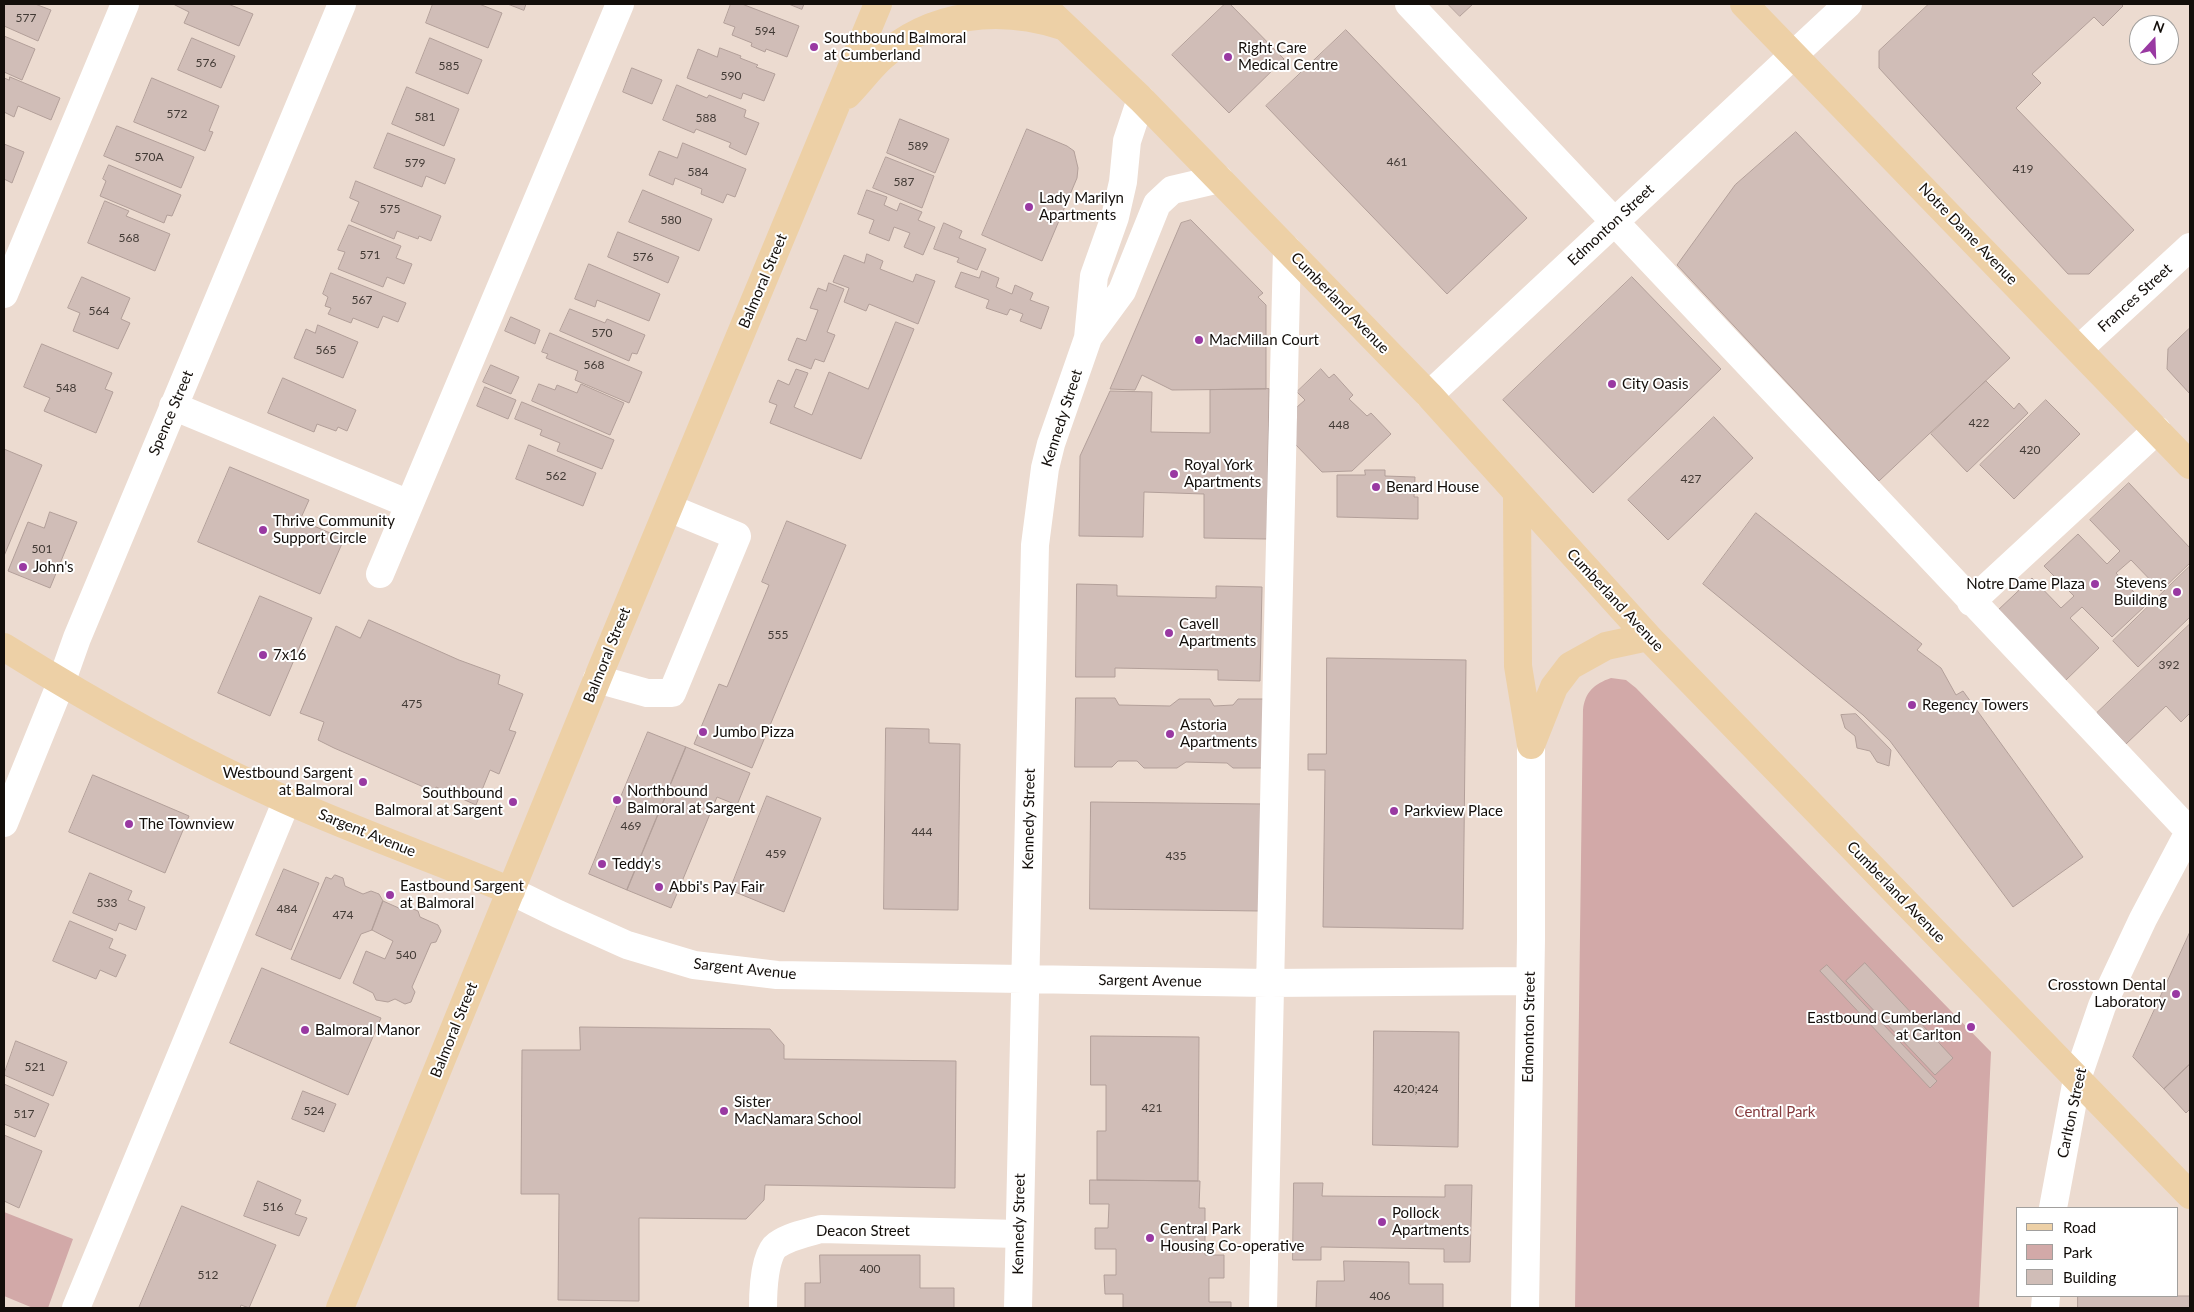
<!DOCTYPE html>
<html>
<head>
<meta charset="utf-8">
<style>
  body { margin:0 }
  #map { position:relative; width:2194px; height:1312px; overflow:hidden; background:#ecdbd0; font-family:Lato,sans-serif }
  canvas { display:block }
  .frame { position:absolute; inset:0; border:5px solid #130e0a; pointer-events:none }
  .legend { position:absolute; left:2016px; top:1207px; width:162px; height:90px; box-sizing:border-box; background:#fff; border:1px solid #a19f9d; margin:0; padding:6px 9px; list-style:none; font-size:15px; color:#130e0a }
  .legend li { display:flex; align-items:center; gap:10px; height:25px }
  .legend b { width:25px; border:1px solid #a19f9d }
  .north { position:absolute; left:2129px; top:15px; width:50px; height:50px; box-sizing:border-box; background:#fff; border:1px solid #a19f9d; border-radius:50%; rotate:20deg; font-size:14px; font-weight:700; line-height:20px; text-align:center; color:#130e0a }
  .north::after { content:''; display:block; margin:auto; width:18px; height:22px; background:#9939a2; clip-path:polygon(50% 0,100% 100%,50% 72%,0 100%) }
</style>
</head>
<body>
<div id="map">
<canvas width="2194" height="1312"></canvas>
<div class="frame"></div>
<ul class="legend">
<li><b style="height:6px;background:#edd0a6"></b>Road</li>
<li><b style="height:14px;background:#d2a9a8"></b>Park</li>
<li><b style="height:14px;background:#d0bdb7"></b>Building</li>
</ul>
<div class="north">N</div>
</div>
<script>
const g = document.querySelector('canvas').getContext('2d');
g.lineJoin = 'round';
function paint(path, color) { g.fillStyle = color; g.fill(path, 'evenodd'); }
function trace(path, color, width, dash) { g.strokeStyle = color; g.lineWidth = width; g.lineCap = dash ? 'butt' : 'round'; g.setLineDash(dash || []); g.stroke(path); }
function write(font, color, halo, rows, align = 'center') {
  g.font = font + ' Lato,sans-serif'; g.lineWidth = 4; g.setLineDash([]); g.textBaseline = 'middle'; g.strokeStyle = halo; g.fillStyle = color; for (const [text, x, y, turn = 0] of rows) {
    g.save(); g.translate(x, y); g.rotate((+turn || 0) * Math.PI / 180); g.textAlign = isNaN(turn) ? turn : align; if (halo) g.strokeText(text, 0, 0); g.fillText(text, 0, 0); g.restore();
  }
}
paint(new Path2D(`
  M1611,678L1626,680L1636,688L1991,1052L1979,1308H1575L1583,710C1585,692 1594,684 1611,678Z
  M4,1212L73,1239L48,1308H33L4,1296Z`), '#d2a9a8');
const building = new Path2D(`
  M4,4H35L51,10L38,41L4,26Z
  M176,4H228L253,14L239,46L184,23L189,12L175,5Z
  M433,4H479L502,13L488,48L426,23Z
  M508,4H526L524,10Z
  M731,4H742L799,26L787,57L766,49L765,52L751,46L752,43L732,35L735,27L724,23Z
  M789,4H804L802,9Z
  M1225,4H1230L1284,59L1229,113L1172,55Z
  M1448,4H1473L1460,16Z
  M1929,4H2121L2123,6L2103,26L2094,17L2032,74L2041,83L2016,108L2134,230L2089,274H2068L1879,68V51Z
  M1346,30L1527,218L1447,294L1266,106Z
  M4,36L35,49L22,80L4,72Z
  M192,38L235,56L221,88L178,70Z
  M430,38L482,60L468,94L416,73Z
  M720,48L741,56L740,58L758,65L756,67L775,74L764,101L743,93L741,99L687,78L698,49L717,57Z
  M632,68L662,80L652,104L623,92Z
  M10,77L60,98L51,120L18,106L14,117L4,112V78L9,80Z
  M152,78L219,106L209,131L213,132L205,151L134,122Z
  M677,85L707,98L709,95L746,110L744,117L759,123L746,155L729,147L731,143L696,129L694,133L663,120Z
  M407,87L459,109L444,146L392,124Z
  M900,119L949,139L935,173L887,153Z
  M117,126L194,157L181,188L104,156Z
  M1027,129L1067,146L1074,151L1078,168L1077,178L1042,261L982,235Z
  M1796,132L2010,358L1879,481L1677,265L1735,185Z
  M388,133L455,159L445,184L426,176L422,187L374,168Z
  M683,143L746,169L735,197L727,194L723,203L701,194L702,189L675,178L673,185L649,175L659,151L677,158Z
  M4,144L24,152L12,183L4,179Z
  M886,157L934,176L922,208L873,188Z
  M109,165L181,195L172,216L167,215L164,223L100,196L106,181L103,179Z
  M356,181L441,216L431,241L419,236L418,239L397,231L394,239L351,221L359,202L350,198Z
  M643,190L712,219L699,251L629,222Z
  M867,190L887,197L884,205L897,211L900,203L922,212L918,220L935,227L923,255L904,247L910,233L894,227L889,241L869,233L874,220L858,214Z
  M105,201L129,211L126,216L170,234L155,271L88,243Z
  M1191,220L1263,293L1258,297L1266,305V389L1172,390L1142,375L1135,390L1110,389L1181,223Z
  M944,223L962,231L959,238L986,249L977,270L957,262L959,258L934,249Z
  M349,225L401,246L396,258L412,264L404,284L387,277L383,287L338,269L345,252L338,250Z
  M618,232L679,257L668,283L608,257Z
  M867,254L883,261L880,269L913,282L916,274L935,281L918,324L869,304L866,311L844,302L849,288L833,282L844,255L864,263Z
  M589,264L660,294L649,321L597,300L595,307L575,299Z
  M982,271L999,278L996,287L1012,294L1015,285L1033,293L1030,300L1049,307L1041,329L1020,321L1023,314L1010,309L1007,315L986,308L989,300L955,287L961,272L979,278Z
  M331,273L406,303L398,322L383,316L378,328L353,318L351,323L328,314L331,308L325,306L328,297L323,294Z
  M82,277L130,298L121,319L130,323L118,349L73,331L80,313L68,308Z
  M1632,277L1721,369L1593,493L1503,400Z
  M829,283L844,289L827,332L835,335L824,362L815,359L811,369L788,360L797,338L806,341L818,310L810,308L818,288L826,291Z
  M570,309L605,323L607,319L645,335L637,354L632,353L629,361L560,331Z
  M511,317L540,330L535,344L505,331Z
  M896,322L914,329L861,459L770,423L777,405L769,402L778,380L789,385L796,369L808,373L794,407L812,415L829,372L868,389Z
  M318,325L358,342L343,378L294,358L306,329L315,333Z
  M2190,328V394L2167,369L2168,349Z
  M550,333L642,372L629,403L575,380L578,371L546,358L548,354L542,352Z
  M42,344L112,373L105,389L113,392L96,433L44,411L50,398L24,387Z
  M491,365L519,377L511,394L483,382Z
  M1321,369L1329,378L1334,374L1353,395L1349,399L1367,416L1371,413L1391,434L1352,471L1322,472L1295,444L1297,407L1305,400L1297,392Z
  M283,378L356,410L347,431L338,427L336,431L317,424L314,432L268,413Z
  M1986,381L2014,409L2019,403L2028,413L1967,472L1931,434Z
  M539,384L555,390L557,385L577,393L581,384L624,403L610,435L532,401Z
  M485,387L516,400L508,419L477,406Z
  M1269,389L1267,539L1204,538V494L1144,492L1143,537L1079,536L1080,456L1110,391L1152,392L1151,432L1210,433V390Z
  M2046,400L2080,434L2014,499L1980,465Z
  M522,402L614,440L602,469L557,451L560,443L540,435L542,430L515,419Z
  M1714,417L1753,458L1668,540L1628,500Z
  M529,445L596,473L583,506L516,479Z
  M4,449L42,465L4,556Z
  M230,467L309,500L300,520L344,539L320,594L198,542Z
  M1365,470H1385V476L1415,477L1414,497H1418V519L1337,517V475H1365Z
  M2129,483L2190,548V563L2161,591L2131,560L2116,573L2146,605L2112,637L2082,607L2070,618L2099,648L2065,681L1997,611L2032,578L2061,608L2074,596L2044,566L2078,534L2107,564L2120,551L2090,520Z
  M50,512L77,522L50,588L8,571L28,522L44,528Z
  M1756,513L1922,644L1917,650L1941,668L1956,695L1963,691L2083,857L2013,907L1890,741L1863,715L1703,584Z
  M787,521L846,545L752,768L694,744L719,684L727,687L769,585L762,582Z
  M2190,566V617L2138,667L2113,641Z
  M1077,584L1117,585V596L1216,598V586L1262,587L1260,681L1218,680V670L1115,668V677H1076Z
  M260,596L312,618L270,716L218,693Z
  M369,620L459,660L500,675L498,684L523,694L509,730L516,732L499,774L490,770L476,805L436,787L435,792L334,748L318,740L324,722L300,713L336,626L360,638Z
  M2190,624V713L2181,722L2166,706L2126,744L2097,713Z
  M1327,658L1466,660L1463,929L1323,927L1325,770H1308V754H1326Z
  M1076,698H1115L1119,705L1170,706L1179,699H1210L1214,706L1233,705L1238,699H1264L1263,768H1233L1227,763L1186,762L1177,768H1144L1137,761H1118L1112,767H1075Z
  M1856,714L1891,750L1889,766L1877,762L1870,751L1857,748L1855,736L1845,728L1841,715Z
  M886,728L929,729V743L960,744L958,910L884,909Z
  M648,732L686,747L627,890L589,874Z
  M686,747L750,773L737,805L717,797L671,908L627,890Z
  M93,775L189,816L165,873L69,832Z
  M767,796L821,818L784,912L730,890Z
  M1091,802L1263,804L1261,911L1090,909Z
  M284,869L319,883L291,950L256,935Z
  M90,873L132,891L128,900L145,907L136,930L119,923L116,931L73,913Z
  M335,875L343,878L345,886L363,894L371,891L379,894L383,901L372,930L361,934L340,979L291,959L326,877L331,879Z
  M383,901L401,909L408,907L418,911L420,917L438,925L441,931L436,942L431,943L412,987L415,992L411,1002L405,1004L395,999L388,1002L376,1000L373,993L353,983L366,951L385,959L393,941L372,930Z
  M70,921L113,939L109,948L126,955L116,977L100,970L96,979L53,961Z
  M2190,932V1064L2164,1089L2133,1057Z
  M1865,963L1953,1058L1935,1075L1846,981Z
  M1827,965L1937,1081L1930,1088L1820,971Z
  M262,968L381,1018L348,1095L230,1043Z
  M580,1027L770,1029L784,1045V1059L956,1061L955,1188L765,1185L764,1200L746,1219L639,1218V1301L558,1300L559,1194H521L522,1050H580Z
  M1374,1031L1459,1032L1458,1147L1373,1145Z
  M1091,1036L1199,1037L1198,1181L1097,1180V1131H1106V1085H1091Z
  M16,1041L67,1062L53,1096L4,1075Z
  M2190,1064V1109L2186,1113L2164,1089Z
  M4,1084L49,1104L35,1137L4,1124Z
  M303,1091L336,1104L324,1132L292,1119Z
  M4,1135L42,1151L19,1208L4,1201Z
  M1090,1180L1200,1181L1199,1208H1205V1255H1224V1278H1209V1302H1231V1308H1123V1294H1105L1104,1275H1116V1249H1095V1228H1108L1109,1204H1090Z
  M258,1181L301,1200L295,1214L307,1218L299,1236L244,1216Z
  M1294,1183H1323L1322,1196L1445,1197V1185H1472L1470,1262H1444V1249L1321,1247V1260H1293Z
  M182,1206L276,1245L249,1308L241,1305L240,1308H139Z
  M820,1255H920V1288H954V1308H805V1283H820Z
  M1344,1261L1409,1262V1284H1443V1308H1316L1317,1281H1344Z
  M2078,1296H2190V1308H2078Z`);
paint(building, '#d0bdb7');
trace(building, '#b29f99', 1);
trace(new Path2D(`
  M1409,4L2190,832
  M4,294L125,4
  M1089,336L1122,291L1157,204L1172,190L1219,179
  M2079,349L2190,247
  M1429,395L1848,4
  M173,406L409,504
  M380,574L620,4
  M1971,602L2157,430
  M597,679L647,693H672L737,536L669,508
  M4,823L61,683L77,638L342,4
  M511,891L558,914L627,945L694,965L777,975L1268,983L1529,981
  M2053,1208L2077,1079L2102,1006L2143,919L2190,830
  M76,1308L287,800
  M763,1308C763,1293 764,1254 777,1245C790,1236 806,1233 821,1229L1018,1234
  M1018,1308L1035,545L1045,468L1051,444L1088,338L1094,276L1115,217L1123,182L1127,141L1141,99
  M1263,1308C1268,955 1280,602 1287,249
  M1525,1308L1531,939V745
  M2045,1308L2046,1296`), '#fff', 28);
trace(new Path2D(`
  M1041,4L1141,99L1429,395L1648,637L2190,1195
  M1744,4L2190,465
  M847,95C859,83 869,69 881,58C932,12 1000,6 1062,26
  M1517,495L1518,666L1531,745
  M4,647C95,704 188,756 286,800C360,833 436,860 511,891
  M1531,745L1554,687L1570,666L1606,646L1648,637
  M340,1308L603,665L878,4`), '#edd0a6', 28);
for (const [x, y, r, color] of [
  [814,47,5,"#9939a2"],
  [1228,57,5,"#9939a2"],
  [1029,207,5,"#9939a2"],
  [1199,340,5,"#9939a2"],
  [1612,384,5,"#9939a2"],
  [1174,474,5,"#9939a2"],
  [1376,487,5,"#9939a2"],
  [263,530,5,"#9939a2"],
  [23,567,5,"#9939a2"],
  [2095,584,5,"#9939a2"],
  [2177,592,5,"#9939a2"],
  [1169,633,5,"#9939a2"],
  [263,655,5,"#9939a2"],
  [1912,705,5,"#9939a2"],
  [703,732,5,"#9939a2"],
  [1170,734,5,"#9939a2"],
  [363,782,5,"#9939a2"],
  [617,800,5,"#9939a2"],
  [513,802,5,"#9939a2"],
  [1394,811,5,"#9939a2"],
  [129,824,5,"#9939a2"],
  [602,864,5,"#9939a2"],
  [659,887,5,"#9939a2"],
  [390,895,5,"#9939a2"],
  [2176,994,5,"#9939a2"],
  [1971,1027,5,"#9939a2"],
  [305,1030,5,"#9939a2"],
  [724,1111,5,"#9939a2"],
  [1382,1222,5,"#9939a2"],
  [1150,1238,5,"#9939a2"]
]) { const dot = new Path2D(); dot.arc(x, y, r, 0, 2 * Math.PI); g.fillStyle = color; g.fill(dot); trace(dot, '#fff', 2); }
write('12px', '#423a35', null, [
  ["577",26,18],
  ["594",765,31],
  ["576",206,63],
  ["585",449,66],
  ["590",731,76],
  ["572",177,114],
  ["581",425,117],
  ["588",706,118],
  ["589",918,146],
  ["570A",149,157],
  ["461",1397,162],
  ["579",415,163],
  ["419",2023,169],
  ["584",698,172],
  ["587",904,182],
  ["575",390,209],
  ["580",671,220],
  ["568",129,238],
  ["571",370,255],
  ["576",643,257],
  ["567",362,300],
  ["564",99,311],
  ["570",602,333],
  ["565",326,350],
  ["568",594,365],
  ["548",66,388],
  ["422",1979,423],
  ["448",1339,425],
  ["420",2030,450],
  ["562",556,476],
  ["427",1691,479],
  ["501",42,549],
  ["555",778,635],
  ["392",2169,665],
  ["475",412,704],
  ["469",631,826],
  ["444",922,832],
  ["459",776,854],
  ["435",1176,856],
  ["533",107,903],
  ["484",287,909],
  ["474",343,915],
  ["540",406,955],
  ["521",35,1067],
  ["420;424",1416,1089],
  ["421",1152,1108],
  ["524",314,1111],
  ["517",24,1114],
  ["516",273,1207],
  ["400",870,1269],
  ["512",208,1275],
  ["406",1380,1296]
]);
write('15px', '#130e0a', '#fff', [
  ["Southbound Balmoral",824,38],
  ["at Cumberland",824,55],
  ["Right Care",1238,48],
  ["Medical Centre",1238,65],
  ["Lady Marilyn",1039,198],
  ["Apartments",1039,215],
  ["MacMillan Court",1209,340],
  ["City Oasis",1622,384],
  ["Royal York",1184,465],
  ["Apartments",1184,482],
  ["Benard House",1386,487],
  ["Thrive Community",273,521],
  ["Support Circle",273,538],
  ["John's",33,567],
  ["Stevens",2167,583,"right"],
  ["Building",2167,600,"right"],
  ["Notre Dame Plaza",2085,584,"right"],
  ["Cavell",1179,624],
  ["Apartments",1179,641],
  ["7x16",273,655],
  ["Regency Towers",1922,705],
  ["Astoria",1180,725],
  ["Apartments",1180,742],
  ["Jumbo Pizza",713,732],
  ["Westbound Sargent",353,773,"right"],
  ["at Balmoral",353,790,"right"],
  ["Northbound",627,791],
  ["Balmoral at Sargent",627,808],
  ["Southbound",503,793,"right"],
  ["Balmoral at Sargent",503,810,"right"],
  ["Parkview Place",1404,811],
  ["The Townview",139,824],
  ["Teddy's",612,864],
  ["Eastbound Sargent",400,886],
  ["at Balmoral",400,903],
  ["Abbi's Pay Fair",669,887],
  ["Crosstown Dental",2166,985,"right"],
  ["Laboratory",2166,1002,"right"],
  ["Eastbound Cumberland",1961,1018,"right"],
  ["at Carlton",1961,1035,"right"],
  ["Balmoral Manor",315,1030],
  ["Sister",734,1102],
  ["MacNamara School",734,1119],
  ["Pollock",1392,1213],
  ["Apartments",1392,1230],
  ["Central Park",1160,1229],
  ["Housing Co-operative",1160,1246]
], 'left');
write('15px', '#130e0a', '#fff', [
  ["Edmonton Street",1611,225,-43],
  ["Notre Dame Avenue",1968,234,46],
  ["Balmoral Street",763,281,-67],
  ["Frances Street",2135,298,-42],
  ["Cumberland Avenue",1340,303,46],
  ["Spence Street",171,413,-67],
  ["Kennedy Street",1062,418,-72],
  ["Cumberland Avenue",1615,600,47],
  ["Balmoral Street",607,655,-68],
  ["Kennedy Street",1029,819,-89],
  ["Sargent Avenue",367,833,22],
  ["Cumberland Avenue",1896,892,46],
  ["Sargent Avenue",745,969,6],
  ["Sargent Avenue",1150,981,1],
  ["Edmonton Street",1529,1027,-89],
  ["Balmoral Street",454,1030,-68],
  ["Carlton Street",2072,1113,-78],
  ["Kennedy Street",1019,1224,-89],
  ["Deacon Street",863,1231]
]);
write('15px', '#84393c', '#fff', [
  ["Central Park",1775,1112]
]);
</script>
</body>
</html>
